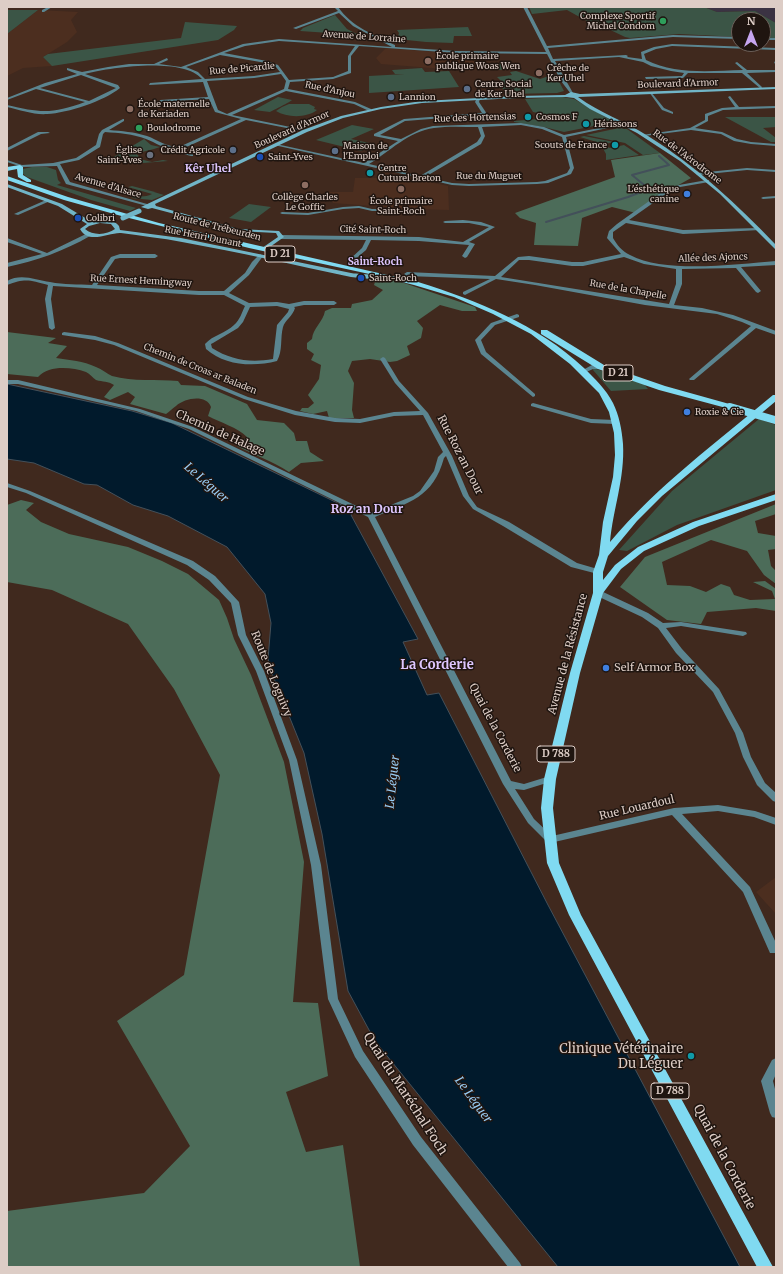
<!DOCTYPE html>
<html>
<head>
<meta charset="utf-8">
<style>
  body { margin:0 }
  #map { position:relative; width:783px; height:1274px; overflow:hidden; background:#40291e; font-family:Merriweather,serif }
  canvas { display:block }
  .frame { position:absolute; inset:0; border:8px solid #ddcdc6; pointer-events:none }
  .north { position:absolute; left:731px; top:12px; width:40px; height:40px; box-sizing:border-box; background:#1f1510; border:1px solid #6b5f59; border-radius:50%; rotate:0deg; font-size:11px; font-weight:700; line-height:16px; text-align:center; color:#ddcdc6 }
  .north::after { content:''; display:block; margin:auto; width:14px; height:18px; background:#c6a6f0; clip-path:polygon(50% 0,100% 100%,50% 72%,0 100%) }
</style>
</head>
<body>
<div id="map">
<canvas width="783" height="1274"></canvas>
<div class="frame"></div>
<div class="north">N</div>
</div>
<script>
const g = document.querySelector('canvas').getContext('2d');
g.lineJoin = 'round';
function paint(path, color) { g.fillStyle = color; g.fill(path, 'evenodd'); }
function trace(path, color, width, dash) { g.strokeStyle = color; g.lineWidth = width; g.lineCap = dash ? 'butt' : 'round'; g.setLineDash(dash || []); g.stroke(path); }
function write(font, color, halo, rows, align = 'center') {
  g.font = font + ' Merriweather,serif'; g.lineWidth = 3; g.setLineDash([]); g.textBaseline = 'middle'; g.strokeStyle = halo; g.fillStyle = color; for (const [text, x, y, turn = 0] of rows) {
    g.save(); g.translate(x, y); g.rotate((+turn || 0) * Math.PI / 180); g.textAlign = isNaN(turn) ? turn : align; if (halo) g.strokeText(text, 0, 0); g.fillText(text, 0, 0); g.restore();
  }
}
paint(new Path2D(`
  M704,7H776V23L755,11L717,12Z`), '#3b3343');
paint(new Path2D(`
  M38,10L78,12L71,20L77,32L67,42L43,57L52,66L23,68L7,76V34Z
  M386,48L435,52L483,54L470,71L381,64L376,58Z
  M385,173L448,186L449,210L414,209L333,203L326,192H353L355,178H384Z
  M776,877V914L756,892Z`), '#4c2e1f');
paint(new Path2D(`
  M529,7H704L717,12L755,11L776,23V38H763V20H739V37L679,34L630,38L625,37L598,24L594,25L567,10L532,14Z
  M7,10H38L7,34Z
  M335,15L347,29L359,35L300,31L303,28Z
  M185,22L237,26L234,30L218,40L52,66L43,57L48,54L181,38Z
  M468,27L472,36H454L453,43L426,42L397,39L399,33L397,30Z
  M513,63L514,68C505,71 499,69 490,70L487,64Z
  M422,68L425,72L449,71L459,87L369,93V76L405,74H395L392,70Z
  M516,71L540,79L555,74L564,91L557,93L508,94L499,85H505L497,77L512,75L510,72Z
  M278,97L292,100C290,102 274,110 270,112L254,110Z
  M562,97L574,99L614,122L610,123L613,124L601,127L598,126L609,123L564,132L544,127L514,122V121L538,119L536,114L538,113L533,112L525,99Z
  M289,104H309L315,107L314,109L317,110C307,118 287,118 276,111L282,107Z
  M725,117H776V127L763,128L776,138V142H771Z
  M352,125L374,129L351,139L374,144L361,151L316,140Z
  M619,128L627,129L660,153L643,155L625,143L586,135Z
  M584,136L614,142L605,144V146L610,148L624,145L639,155L606,160V154L600,143L580,137Z
  M144,139L151,145L160,147C152,150 144,151 136,154L139,156L135,158L152,162L163,160L168,161L143,163L132,161L108,162L114,159L112,158Z
  M32,167H47L56,170L58,180L61,183L57,185L136,208L130,211L91,200L27,177L22,173L23,169Z
  M132,186L155,192H154L164,195L152,200L131,198C139,195 144,198 152,194L128,187Z
  M249,204L271,207L251,222L229,218Z
  M593,368L644,384L648,389L611,391L593,370Z
  M759,419L776,425V490L677,525L627,551L619,550L672,491Z`), '#3b5546');
paint(new Path2D(`
  M660,153L691,178L668,191L636,213L612,207L582,218L578,246L534,245L536,223L520,218L515,213L615,177L611,160Z
  M387,279L404,283L475,307L477,311H462L440,305L417,321L423,328L421,338L407,346L410,355L397,361L390,362L370,359L352,361L348,371L354,383L352,410L354,418H329L327,411L313,414L300,411L302,408H308L314,403L308,395L319,379L321,365L311,360L314,354L307,349V343L312,339C313,328 323,322 325,311L332,308H351L352,304L372,300L383,290L374,285L375,282Z
  M7,332L56,338L48,343L67,346L56,358C70,360 83,361 96,367C102,369 107,374 112,376C133,382 157,379 178,381L181,385L205,386L247,404L257,420L284,423L294,433L296,441H307L310,452L324,461L301,463L289,472C272,461 254,455 237,446L247,437C237,427 221,423 208,416L211,407C206,394 185,398 176,406C172,409 170,411 166,414L130,404L135,397L128,392L110,400L104,397L114,385C108,381 103,382 96,380C93,378 90,374 86,372C71,367 49,365 38,377L7,374Z
  M21,500L34,503L26,510L41,522L69,534L128,547L162,561L188,574L219,600L227,618L234,639L251,675L284,762L304,862L293,1002L318,1003L328,1076L286,1092L306,1152L343,1145L360,1267H7V1211L144,1193L190,1146L117,1021L184,975L220,775L174,689L128,624L52,590L7,582V505Z
  M776,504V514L755,521L758,533L776,536V549L768,550L771,566L776,571V584L764,575L747,551L711,540L662,562L667,585L690,586L706,592L721,584L730,587L734,595L750,600L775,599L772,591L753,582L765,581L776,589V611L756,608L707,612L701,624L667,620L620,587L645,557Z`), '#4c6c59');
const water = new Path2D(`
  M7,384L132,411L172,423L354,511L351,515L418,639L403,642L427,695L439,693L548,905L740,1267H558L375,1041L348,991L322,834L304,753L273,676L268,659L271,623L265,594L227,547L168,516L133,505L97,485L84,484L34,463L7,459Z`);
paint(water, '#011a2c');
trace(water, '#43505a', 1);
trace(new Path2D(`
  M546,222L628,197L649,189L632,175L669,165L659,156`), '#43505a', 2);
paint(new Path2D(`
  M48,7H52L44,12H42V10Z
  M334,7H338C352,27 374,35 395,45V47L456,51L546,52L523,7H527L547,46L673,35L739,37V39L673,37L548,48L553,59L626,55L628,56L627,57L642,59L641,52L654,47L672,44L776,48V50L672,46L656,49L644,54L646,60C675,75 711,71 743,70L735,63L737,62L747,70H776V72L747,73L762,87L761,89L742,73H688L683,78L646,79L645,77L682,76L684,73L671,71L651,66L643,62L619,57L555,61L573,93L571,94L561,81L547,54L456,53L359,46L351,56V73L333,79L290,82L288,89L355,102L371,109V111H369L354,104L286,91L232,115L305,130L307,131V132L246,120L182,149H178L193,154V156H191L173,151V149C163,148 156,143 146,139C133,134 119,133 105,132L103,134L100,147L79,160L60,164L70,182L147,204V206L66,184L57,166L22,167L7,162V160L22,165L53,163L76,158L96,145L99,134L102,130L123,119H124V121L109,130C122,131 134,132 147,136C158,140 166,147 179,147L241,119L215,112L209,99L159,102L160,100L208,97L203,82L149,85L150,83L202,79C183,57 112,67 85,74L118,85L120,88C104,101 68,113 47,114C34,115 20,110 7,107V105C40,113 53,114 85,102L36,89L7,100V98L45,83L77,74L67,70V68L82,72L108,67L129,64H154L167,58L168,60L159,64L181,67L243,44L279,39L392,47L353,26L339,13L296,29L293,28L338,11ZM279,41L355,46L348,56V71L333,77L289,80L278,65L267,61L224,53L245,46ZM220,55L266,63L276,67L280,72L254,76L205,79L198,72L186,67ZM281,74L286,81L284,89L227,114L218,110L207,81L254,78ZM81,75L116,88L89,101L40,88Z
  M763,38H776V40H763Z
  M775,61H776V64L774,63Z
  M649,92H651L664,108L673,112V114L662,110Z
  M730,96L739,107L776,106V108L723,110L708,116V121L695,128L722,132L737,139L751,142L776,144V146L751,144L734,141L721,134L691,130L644,136L642,135L690,128L705,120V114L722,108L735,107L728,97Z
  M477,98L480,99L479,102L487,114V118H485L483,115L405,121L380,135L401,139L421,129L433,126L521,123L544,127L564,135L624,123L626,124L566,137L574,168L571,174L548,183L537,184L469,186L452,185L274,145L276,144L364,163L398,141L374,136V134L404,119L482,113L475,102ZM521,125L542,129L562,137L570,168L567,173L545,181L537,182L469,184L452,183L425,177L481,144L485,136L482,127ZM478,127L481,136L477,142L420,176L369,164C389,152 409,131 434,128C448,126 463,127 478,127Z
  M38,132H48L50,133L41,134L7,151V148Z
  M747,168L776,170V172L747,170L698,175L696,174L698,173Z
  M707,180H709V182L680,187L670,191L629,220L683,230L758,228L760,229V230L683,234L626,223L613,232V238C617,245 622,251 630,255C665,274 737,264 776,261V265L741,267L761,291L758,293L756,292L736,268L682,269V284L674,305L702,308L733,315L776,331V335L756,328L694,380H690L689,379L751,326L742,322L717,314L645,305L535,285L496,279L465,295L463,294V292L490,279L407,276L404,274L407,272L495,276L518,257L529,256L572,262H583L621,254L607,238L609,231L617,224L666,189L679,185ZM624,257L644,264L676,269V284L669,304L501,277L519,260H529L572,266H583Z
  M776,196V198L763,199L761,198L763,197Z
  M46,200L50,201L18,215L14,214Z
  M359,206L372,209H389L391,210L389,211H372L359,208L343,209L308,215L282,214L280,213L282,212L308,213L343,207Z
  M463,220L481,222L495,227L469,242L475,244L467,257L465,258L462,256L469,245L419,241L371,240L366,250L352,262L349,260L362,248L366,240L281,239L278,237L281,235L419,237L463,242L489,227L469,223H445L443,222L445,221Z
  M88,233L91,235L90,236C64,251 36,261 7,267V263L42,254L7,242V238L47,253Z
  M120,254H155L158,256L155,258H120L115,259L97,285L199,291H224L245,273L252,262L260,254L263,256L249,275L229,293L249,303L277,302L289,304L304,301H334L337,303L334,305H304L294,307L295,308C293,316 285,320 283,327C280,338 283,351 277,361C254,367 225,366 206,349L205,344C213,335 226,333 234,325C240,320 242,312 245,306L224,295H199L53,286L51,299L55,328L52,330L49,328L45,299L48,285C30,280 25,278 7,285V281C21,273 36,280 50,282C64,285 78,284 92,285L111,257ZM277,306L289,309L288,312L277,325L273,359C250,363 231,360 212,348L211,344L213,343L238,328L243,322L250,307Z
  M517,314L519,315V317L495,325L481,340L486,352L535,394V396L533,397L481,354L475,340L491,323Z
  M64,332L95,336L118,343L248,397L296,411L335,418L360,419L394,412L420,411L395,383L380,359L383,357L385,358L399,381L428,413L452,456L469,496L477,507L509,522L577,563L601,570L602,572L598,574L571,567L503,526L473,509L463,496L446,456L444,458C433,498 409,502 375,517L511,781L524,784L550,776L553,777L555,779L553,781L524,790L515,789L534,819L552,836L674,808L718,805L755,811L776,818V825L754,817L718,811L682,814L750,887L776,943V953H770L743,892L672,815L550,843L547,842L528,823L503,784L368,517L189,429L136,411L18,384H7V380H18L140,409L193,427L371,513L413,496L420,491L434,471L438,457L443,452L423,415L394,416L360,423L335,422L295,415L244,399L114,345L95,340L62,335V333Z
  M592,365H601L604,367L601,369H593L584,373L581,371Z
  M533,403L591,419L615,420L618,422L615,424L591,423L531,406V404Z
  M7,483L30,491L193,561L215,576L239,602L246,635L264,671L297,760L321,865L338,999L363,1051L421,1137L520,1263L522,1267H508L413,1145L355,1057L328,999L311,865L289,760L256,671L238,635L231,603L209,580L187,565L26,493L7,487Z
  M595,591H601L648,613L663,623L681,622L746,632L747,634L743,636L681,626L666,628L682,649L719,689L743,733L751,757L765,783L776,793V802L773,801L757,785L743,757L735,733L713,692L676,653L658,628L642,617L595,595L594,593Z
  M776,1058V1074L773,1081L776,1093V1118L772,1117L770,1113L761,1081L772,1060Z`), '#5b8590');
paint(new Path2D(`
  M776,87V89L578,97C600,113 625,121 648,136C696,166 737,204 776,245V250L720,194L680,161L637,133L590,109L574,98L566,97L517,98L422,103L381,109L343,118L307,132L155,204L156,206L239,229L279,231L284,237L267,249L262,248L278,237L276,233L239,231L152,208L148,209L141,207L303,130L341,116L381,107L422,101L517,96L565,95L571,92L580,94Z
  M7,184L62,204L92,222C101,220 113,218 119,226L120,230L181,238L351,273C357,274 381,275 384,276C375,281 361,278 351,277C295,265 238,252 182,242C162,238 141,236 121,233C110,232 88,245 80,229L87,224L58,206L7,187ZM100,223L111,224L115,229C107,235 93,236 85,229L89,226Z`), '#71b5c7');
paint(new Path2D(`
  M20,165L23,167V175L31,180V182H27L18,177L17,169L7,171V167Z
  M7,176L68,197L159,223L418,282C478,301 537,324 584,368C594,378 606,389 613,403C619,415 622,430 623,444C625,478 613,509 610,542C657,486 717,442 773,395H776V401L662,496L637,521L608,556L603,572V580L615,565L638,547L693,522L776,494V500L699,526L644,551L621,569L603,593L580,673L556,779L553,808L559,863L581,915L773,1267H757L569,915L547,863L541,808L544,779L570,673L593,593V572L599,555L603,522L613,477L615,455L614,433L609,412L599,393L570,364L531,334L493,314L454,297L414,285L374,275L249,248L125,217L64,200L7,180Z
  M541,330H547L604,365L665,386L733,405L734,407L730,409L659,390L598,369L541,334Z`), '#80daf1');
trace(new Path2D(`
  M123,218L139,211`), '#71b5c7', 5);
trace(new Path2D(`
  M730,407L775,420`), '#80daf1', 8);
for (const [x, y, r, color] of [
  [663,21,4,"#2e9e5b"],
  [428,61,4,"#8d6e63"],
  [539,73,4,"#8d6e63"],
  [467,89,4,"#5c6f8a"],
  [391,97,4,"#5c6f8a"],
  [130,109,4,"#8d6e63"],
  [528,117,4,"#0f9aa8"],
  [586,124,4,"#0f9aa8"],
  [139,128,4,"#2e9e5b"],
  [615,145,4,"#0f9aa8"],
  [233,150,4,"#5c6f8a"],
  [335,151,4,"#5c6f8a"],
  [150,155,4,"#6b7280"],
  [260,157,4,"#1a4fb4"],
  [370,173,4,"#0f9aa8"],
  [305,185,4,"#8d6e63"],
  [401,189,4,"#8d6e63"],
  [687,194,4,"#3f7fe0"],
  [78,218,4,"#1a4fb4"],
  [361,278,4,"#1a4fb4"],
  [687,412,4,"#3f7fe0"],
  [606,668,4,"#3f7fe0"],
  [691,1056,4,"#0f9aa8"]
]) { const dot = new Path2D(); dot.arc(x, y, r, 0, 2 * Math.PI); g.fillStyle = color; g.fill(dot); trace(dot, '#1f1510', 1.5); }
write('9px', '#ddcdc6', '#1f1510', [
  ["Complexe Sportif",655,16,"right"],
  ["Michel Condom",655,26,"right"],
  ["École primaire",436,56],
  ["publique Woas Wen",436,66],
  ["Crêche de",547,68],
  ["Ker Uhel",547,78],
  ["Centre Social",475,84],
  ["de Ker Uhel",475,94],
  ["Lannion",399,97],
  ["École maternelle",138,104],
  ["de Keriaden",138,114],
  ["Cosmos F",536,117],
  ["Hérissons",594,124],
  ["Boulodrome",147,128],
  ["Scouts de France",607,145,"right"],
  ["Maison de",343,146],
  ["l'Emploi",343,156],
  ["Église",142,150,"right"],
  ["Saint-Yves",142,160,"right"],
  ["Crédit Agricole",225,150,"right"],
  ["Saint-Yves",268,157],
  ["Centre",378,168],
  ["Cuturel Breton",378,178],
  ["L'ésthétique",679,189,"right"],
  ["canine",679,199,"right"],
  ["Collège Charles",305,197,"center"],
  ["Le Goffic",305,207,"center"],
  ["École primaire",401,201,"center"],
  ["Saint-Roch",401,211,"center"],
  ["Colibri",86,218],
  ["Saint-Roch",369,278],
  ["Roxie & Cie",695,412]
], 'left');
write('9px', '#ddcdc6', '#1f1510', [
  ["Avenue de Lorraine",364,37,4],
  ["Rue de Picardie",242,69,-5],
  ["Boulevard d'Armor",678,84,-2],
  ["Rue d'Anjou",330,90,12],
  ["Rue des Hortensias",475,118,-2],
  ["Boulevard d'Armor",292,130,-24],
  ["Rue de l'Aérodrome",687,157,37],
  ["Rue du Muguet",489,176],
  ["Avenue d'Alsace",108,186,16],
  ["Route de Trébeurden",217,227,14],
  ["Cité Saint-Roch",373,230,1],
  ["Rue Henri Dunant",203,237,11],
  ["Allée des Ajoncs",713,258,-2],
  ["Rue Ernest Hemingway",141,281,3],
  ["Rue de la Chapelle",628,290,10],
  ["Chemin de Croas ar Baladen",200,369,22]
]);
for (const [x, y, w] of [
  [280,254,30],
  [618,373,30],
  [556,754,38],
  [670,1091,38]
]) { const box = new Path2D(); box.roundRect(x - w / 2, y - 8, w, 16, 3); g.fillStyle = '#1f1510'; g.fill(box); trace(box, '#ddcdc6', 1); }
write('bold 10px', '#ddcdc6', null, [
  ["D 21",280,254],
  ["D 21",618,373],
  ["D 788",556,754],
  ["D 788",670,1091]
]);
write('bold 10px', '#dec6fe', '#1f1510', [
  ["Saint-Roch",375,262]
]);
write('bold 11px', '#dec6fe', '#1f1510', [
  ["Kêr Uhel",208,169]
]);
write('11px', '#ddcdc6', '#1f1510', [
  ["Chemin de Halage",220,433,24],
  ["Rue Roz an Dour",460,455,63],
  ["Avenue de la Résistance",568,654,-75],
  ["Route de Loguivy",271,674,68],
  ["Quai de la Corderie",495,728,62],
  ["Rue Louardoul",637,808,-13]
]);
write('11px', '#ddcdc6', '#1f1510', [
  ["Self Armor Box",614,668]
], 'left');
write('italic 12px', '#98ccf4', '#1f1510', [
  ["Le Léguer",206,483,41],
  ["Le Léguer",393,782,-84],
  ["Le Léguer",473,1100,54]
]);
write('bold 12px', '#dec6fe', '#1f1510', [
  ["Roz an Dour",367,510]
]);
write('bold 13px', '#dec6fe', '#1f1510', [
  ["La Corderie",437,665]
]);
write('13px', '#ddcdc6', '#1f1510', [
  ["Clinique Vétérinaire",683,1049],
  ["Du Léguer",683,1064]
], 'right');
write('13px', '#ddcdc6', '#1f1510', [
  ["Quai du Maréchal Foch",405,1094,57],
  ["Quai de la Corderie",724,1157,62]
]);
</script>
</body>
</html>
